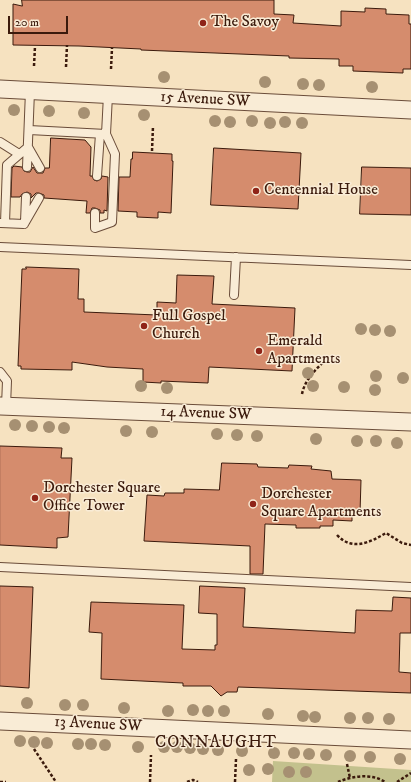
<!DOCTYPE html>
<html>
<head>
<meta charset="utf-8">
<style>
  body { margin:0 }
  #map { position:relative; width:411px; height:782px; overflow:hidden; background:#f6e2c0; font-family:"IM FELL DW Pica",serif }
  canvas { display:block }
  .scale { position:absolute; left:8px; top:16px; width:60px; height:18px; box-sizing:border-box; border:2px solid #3b1a0c; border-top:0; padding-left:5px; font-size:12px; line-height:14px; white-space:nowrap; color:#3b1a0c; -webkit-text-stroke:3px #f9ecd6; paint-order:stroke }
</style>
</head>
<body>
<div id="map">
<canvas width="411" height="782"></canvas>
<div class="scale">20 m</div>
</div>
<script>
const g = document.querySelector('canvas').getContext('2d');
g.lineJoin = 'round';
function paint(path, color) { g.fillStyle = color; g.fill(path, 'evenodd'); }
function trace(path, color, width, dash) { g.strokeStyle = color; g.lineWidth = width; g.lineCap = dash ? 'butt' : 'round'; g.setLineDash(dash || []); g.stroke(path); }
function write(font, color, halo, rows, align = 'center') {
  g.font = font + ' "IM FELL DW Pica",serif'; g.lineWidth = 3; g.setLineDash([]); g.textBaseline = 'middle'; g.strokeStyle = halo; g.fillStyle = color; for (const [text, x, y, turn = 0] of rows) {
    g.save(); g.translate(x, y); g.rotate((+turn || 0) * Math.PI / 180); g.textAlign = isNaN(turn) ? turn : align; if (halo) g.strokeText(text, 0, 0); g.fillText(text, 0, 0); g.restore();
  }
}
paint(new Path2D(`
  M273,761L411,770V782H272Z`), '#c3c18d');
const building = new Path2D(`
  M22,0H274V14L294,15L293,23L341,26V11L365,12V8L386,9V14L409,15V24H411V69H403V73L353,71V66H339V59L289,58V56L141,50V49L79,46L13,45V4L22,6Z
  M51,138L85,140L91,147L90,176H92L94,180L97,181L101,179L102,176L108,177L107,211L104,210V213H100V210L95,208H92L90,213H86L87,201L44,198V195L39,193H36L31,198V194L27,192L22,194L20,197H11L12,168L14,166L22,167L24,171L27,172H30L33,167L37,173H43L45,168H49Z
  M214,148L301,153L298,209L211,205Z
  M133,152L172,154V161H173L171,213L158,212V218L137,217V212L118,211L119,177H130L131,159H132Z
  M362,167L411,168V215L360,214Z
  M26,267L79,269L78,299H84V312L157,315V302L176,303L177,275L214,276L212,304L295,308L292,371L209,367L208,383L161,381V383L143,382V369L107,367L72,362V370L21,369V366H18L22,269H26Z
  M0,446L62,448L61,458H72L68,537L57,538V548L0,545Z
  M222,463L257,464L258,467L288,468L289,465L312,466L311,469L331,471L332,479L361,480L360,513H352V521L333,520V526H320V528H296V525L265,524L263,574H250V546L144,541L147,495L164,496L165,493H184V489L219,490Z
  M0,586L33,587L29,688L0,686Z
  M200,586L245,588L243,627L355,633L356,610L392,611L393,597L411,598V633H400L399,672L411,673V693L238,687L237,692H227L221,696L211,686H183V683L101,679L102,633L89,632L91,602L184,605L182,649L215,650V645H217V614L199,613Z`);
paint(building, '#d58c6d');
trace(building, '#3b1a0c', 1);
const service = new Path2D(`
  M29,130L106,134L108,95
  M0,142L19,154
  M27,167L30,91
  M97,176L100,134
  M95,213V228L112,222L115,154L106,134
  M25,222L26,197
  M1,223L24,224
  M5,223L7,165L28,147L40,168
  M24,224L39,198
  M0,247L411,265
  M234,295L236,257
  M0,372L7,381L6,406
  M0,567L411,587`);
const minor = new Path2D(`
  M0,89L411,110
  M0,406L411,422
  M0,721L411,740`);
trace(service, '#6a4c39', 10);
trace(minor, '#6a4c39', 19);
trace(new Path2D(`
  M34,66L35,46
  M66,67L67,45
  M111,69L112,48
  M152,151L153,126
  M302,394C305,379 317,368 328,358
  M337,535C352,551 369,543 386,533L402,543L411,545
  M34,749L56,782
  M347,764L350,778
  M0,782H6
  M150,782L151,755
  M187,782L193,780L198,782
  M235,782L236,759
  M338,782C352,776 372,773 385,782
  M397,782L411,773`), '#3b1a0c', 2.5, [3, 2]);
trace(service, '#f9ecd6', 8);
trace(minor, '#f9ecd6', 17);
g.fillStyle = '#a69072';
for (const [x, y] of [
  [164,77],
  [265,82],
  [303,84],
  [319,85],
  [372,87],
  [14,110],
  [49,111],
  [84,113],
  [144,115],
  [215,121],
  [252,121],
  [230,122],
  [285,122],
  [270,123],
  [302,123],
  [361,329],
  [375,330],
  [390,331],
  [308,373],
  [376,376],
  [403,378],
  [141,386],
  [313,386],
  [344,387],
  [167,388],
  [375,390],
  [15,425],
  [32,426],
  [49,427],
  [64,428],
  [126,431],
  [152,432],
  [217,434],
  [237,435],
  [257,436],
  [316,439],
  [357,441],
  [376,441],
  [397,443],
  [27,703],
  [65,705],
  [83,705],
  [124,708],
  [193,710],
  [168,711],
  [208,711],
  [224,711],
  [268,714],
  [303,716],
  [315,717],
  [350,718],
  [368,718],
  [389,719],
  [20,741],
  [34,742],
  [47,743],
  [78,744],
  [91,744],
  [105,745],
  [138,747],
  [164,747],
  [177,747],
  [190,748],
  [203,749],
  [218,750],
  [242,751],
  [274,753],
  [294,753],
  [309,754],
  [326,755],
  [350,756],
  [370,757],
  [400,759],
  [268,769],
  [249,770],
  [289,772],
  [306,772]
]) { g.beginPath(); g.arc(x, y, 6, 0, 2 * Math.PI); g.fill(); }
for (const [x, y, r, color] of [
  [203,23,4,"#8f2418"],
  [256,191,4,"#8f2418"],
  [144,326,4,"#8f2418"],
  [259,351,4,"#8f2418"],
  [35,498,4,"#8f2418"],
  [253,504,4,"#8f2418"]
]) { const dot = new Path2D(); dot.arc(x, y, r, 0, 2 * Math.PI); g.fillStyle = color; g.fill(dot); trace(dot, '#f9ecd6', 1.5); }
write('16px', '#3b1a0c', '#f9ecd6', [
  ["The Savoy",211,23],
  ["Centennial House",264,191],
  ["Full Gospel",152,317],
  ["Church",152,335],
  ["Emerald",267,342],
  ["Apartments",267,360],
  ["Dorchester Square",43,489],
  ["Office Tower",43,507],
  ["Dorchester",261,495],
  ["Square Apartments",261,513]
], 'left');
write('16px', '#3b1a0c', '#f9ecd6', [
  ["15 Avenue SW",205,100,3],
  ["14 Avenue SW",206,414,2],
  ["13 Avenue SW",98,725,3]
]);
g.letterSpacing = '1px';
write('17px', '#3b1a0c', '#f9ecd6', [
  ["CONNAUGHT",216,743]
]);
g.letterSpacing = '0px';
</script>
</body>
</html>
